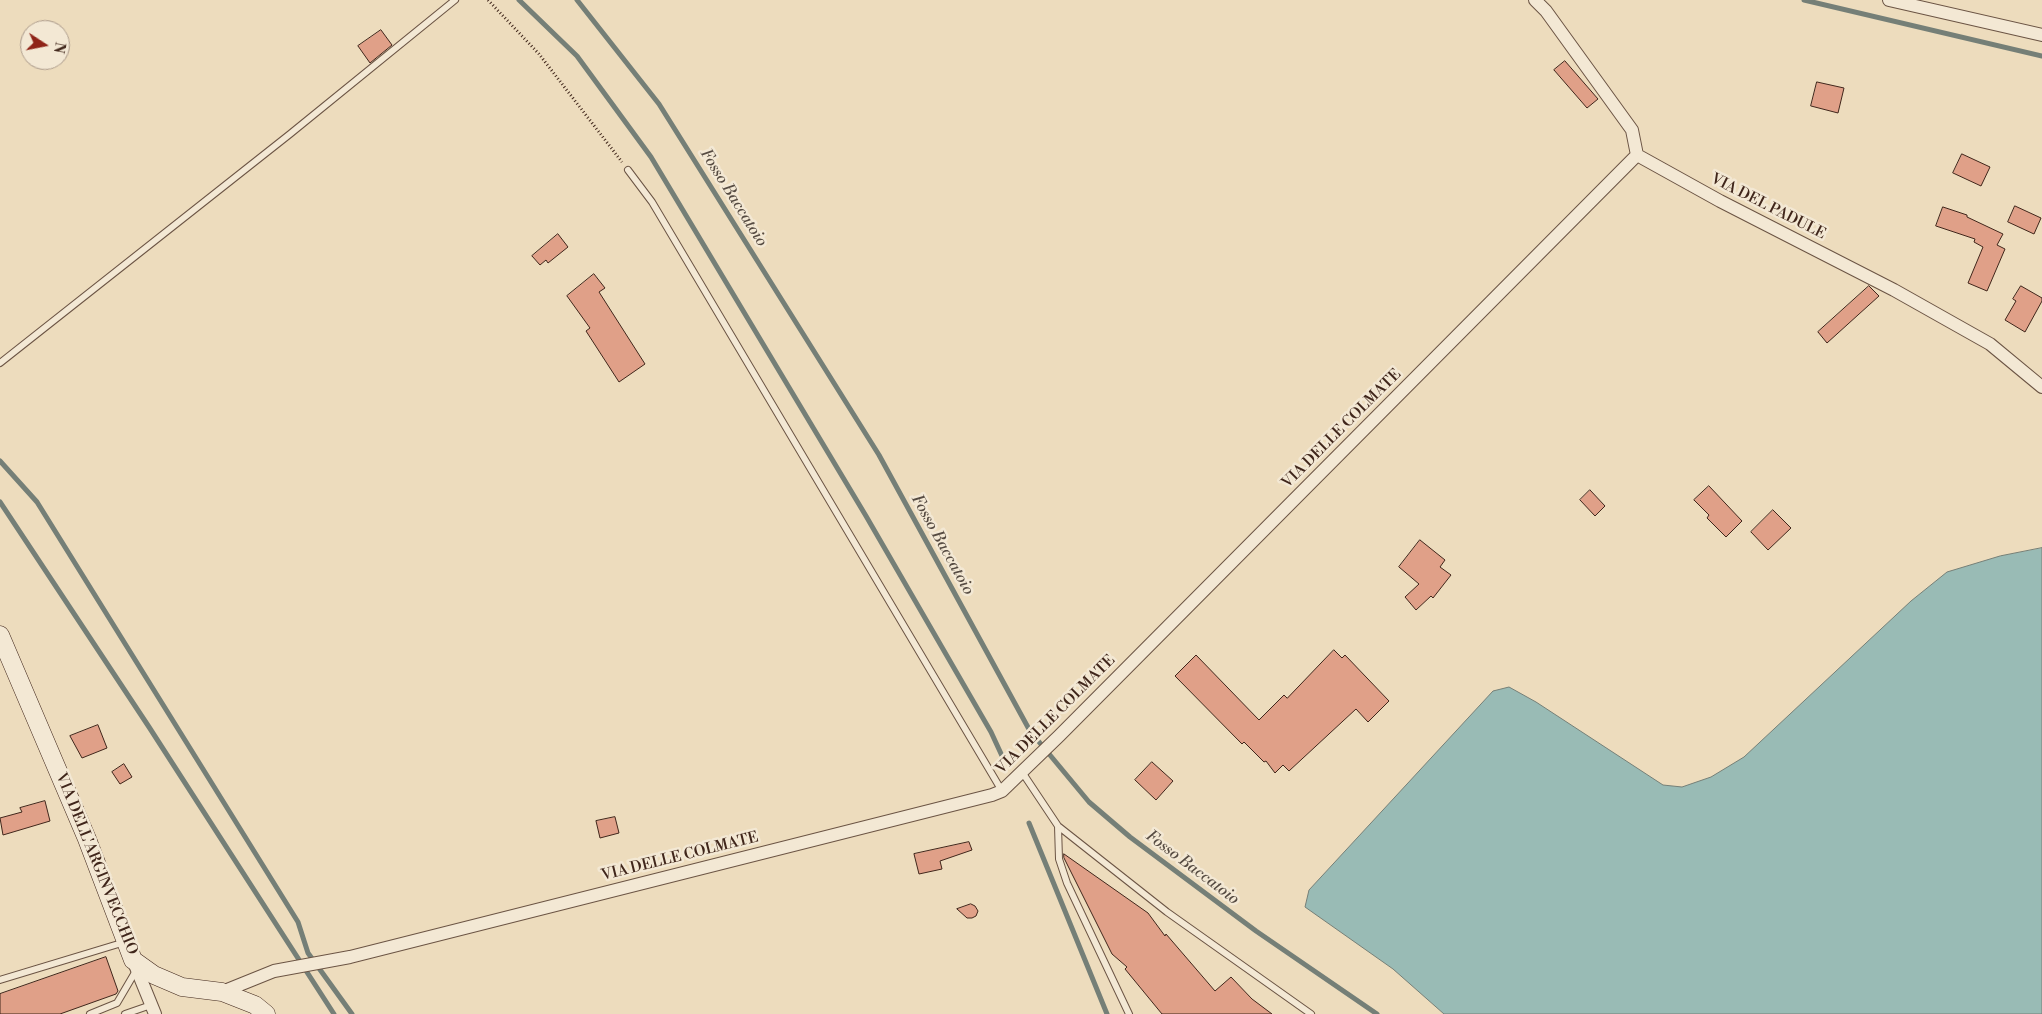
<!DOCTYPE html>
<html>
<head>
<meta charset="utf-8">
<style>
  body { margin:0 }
  #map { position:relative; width:2042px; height:1014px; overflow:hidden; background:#eddcbd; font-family:"Libre Bodoni",serif }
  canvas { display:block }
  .north { position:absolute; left:20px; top:20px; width:50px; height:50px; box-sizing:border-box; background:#f3e8d4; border:1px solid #ab9a8a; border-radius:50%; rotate:101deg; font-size:14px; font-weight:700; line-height:20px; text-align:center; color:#40261b }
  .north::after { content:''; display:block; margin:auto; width:18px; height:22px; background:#8f2418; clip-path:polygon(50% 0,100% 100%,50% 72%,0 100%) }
</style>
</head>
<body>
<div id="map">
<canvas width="2042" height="1014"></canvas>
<div class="north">N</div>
</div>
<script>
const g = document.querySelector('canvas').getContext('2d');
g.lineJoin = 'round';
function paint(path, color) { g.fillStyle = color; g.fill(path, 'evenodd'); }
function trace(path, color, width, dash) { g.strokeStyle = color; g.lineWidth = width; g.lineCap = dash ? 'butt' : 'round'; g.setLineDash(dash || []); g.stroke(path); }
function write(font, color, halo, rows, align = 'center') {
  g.font = font + ' "Libre Bodoni",serif'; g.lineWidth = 5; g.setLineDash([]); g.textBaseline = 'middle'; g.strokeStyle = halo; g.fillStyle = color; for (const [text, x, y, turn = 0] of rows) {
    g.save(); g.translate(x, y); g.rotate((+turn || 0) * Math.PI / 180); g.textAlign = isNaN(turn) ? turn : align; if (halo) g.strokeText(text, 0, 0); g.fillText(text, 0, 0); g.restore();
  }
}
const water = new Path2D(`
  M2042,548V1014H1444L1393,969L1305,907L1309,890L1493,691L1509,687L1536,702L1663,785L1682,787L1711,777L1744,757L1911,601L1947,572L2000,556Z`);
paint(water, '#99bbb5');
trace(water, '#757f77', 1);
trace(new Path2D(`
  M519,0L577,56L651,157L866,516L991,732L1003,758
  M577,0L659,104L879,455L1030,731L1089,802L1130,837L1256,931L1377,1014
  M1804,0L2042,56
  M0,461L37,502L298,922L308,953L352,1014
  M0,502L149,727L334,1014
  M1029,823L1107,1014`), '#757f77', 5);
const building = new Path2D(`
  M381,30L392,45L370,63L358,46Z
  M1565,61L1598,99L1587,108L1554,70Z
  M1817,82L1844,88L1838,113L1811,106Z
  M1962,154L1990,167L1981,186L1953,173Z
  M2015,206L2041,218L2034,234L2008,222Z
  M1943,207L1967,215V217L2003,234L1997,245L2005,249L1987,291L1968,283L1983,247L1974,242L1975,239L1936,226Z
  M558,234L568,247L548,263L546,260L540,265L532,256Z
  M594,274L605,288L599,292L645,364L619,382L586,331L590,328L567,296Z
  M1869,286L1879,296L1827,343L1818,332Z
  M2021,286L2042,298V301L2025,332L2005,320L2016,301L2013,299Z
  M1709,486L1742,521L1726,537L1707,518L1709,515L1694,500Z
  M1590,490L1605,506L1595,516L1580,500Z
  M1773,510L1791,528L1768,550L1751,532Z
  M1420,540L1445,560L1440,567L1451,575L1433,598L1431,596L1416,610L1405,597L1419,584L1399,567Z
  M1334,650L1342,658L1345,655L1389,701L1368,722L1356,709L1289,771L1283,765L1275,773L1266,761L1264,762L1244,742L1242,744L1175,676L1196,655L1259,720L1284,695L1287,698Z
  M98,725L107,748L82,758L70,736Z
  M1152,762L1173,781L1156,800L1135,780Z
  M124,764L132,777L120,784L112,772Z
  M45,801L50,821L3,835L0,818L22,812L20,808Z
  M615,817L619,833L600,838L596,821Z
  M969,842L972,850L940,861L942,869L919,874L914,854Z
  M1064,854L1148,913L1165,936L1166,934L1215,991L1231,977L1252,999L1272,1014H1162L1125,969L1127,967L1112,954L1064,858Z
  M971,904L975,906L978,911L976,916L972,918H967L957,909Z
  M106,957L118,991L116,994L60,1014H0V994Z`);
paint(building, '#e0a088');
trace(building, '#40261b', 1);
const service = new Path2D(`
  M628,170L652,202L1002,791
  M0,363L290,134L455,0
  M1022,772L1058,826L1167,912L1311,1014
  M1058,826L1059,859L1067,883L1129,1014
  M0,980L125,942
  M90,1014L117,1003L137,969
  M125,1014L151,1005`);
const minor = new Path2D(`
  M1535,0L1546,11L1632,130L1637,155
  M1889,0L2042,35
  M1637,155L1720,201L1894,290L1990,344L2042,387
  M133,960L155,1014
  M222,992L274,971L350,957L992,795L1002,791L1059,736L1637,155`);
const secondary = new Path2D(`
  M0,635L87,839L133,960L154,975L182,987L222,992L255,1005L266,1014`);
trace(service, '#6b5444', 8);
trace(minor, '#6b5444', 14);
trace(secondary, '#40261b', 19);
trace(new Path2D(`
  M488,0L539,54L622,162`), '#40261b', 3, [1, 2.5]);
trace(service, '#f3e8d4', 6);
trace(minor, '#f3e8d4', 12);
trace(secondary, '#f3e8d4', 18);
write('15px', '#40261b', '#f3e8d4', [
  ["VIA DEL PADULE",1768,207,27],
  ["VIA DELLE COLMATE",1342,429,-45],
  ["VIA DELLE COLMATE",1056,715,-45],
  ["VIA DELLE COLMATE",680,857,-14],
  ["VIA DELL'ARGINVECCHIO",96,864,68]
]);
write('italic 16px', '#564b42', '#f3e8d4', [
  ["Fosso Baccatoio",733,198,58],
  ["Fosso Baccatoio",942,545,61],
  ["Fosso Baccatoio",1192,868,37]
]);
</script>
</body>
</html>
